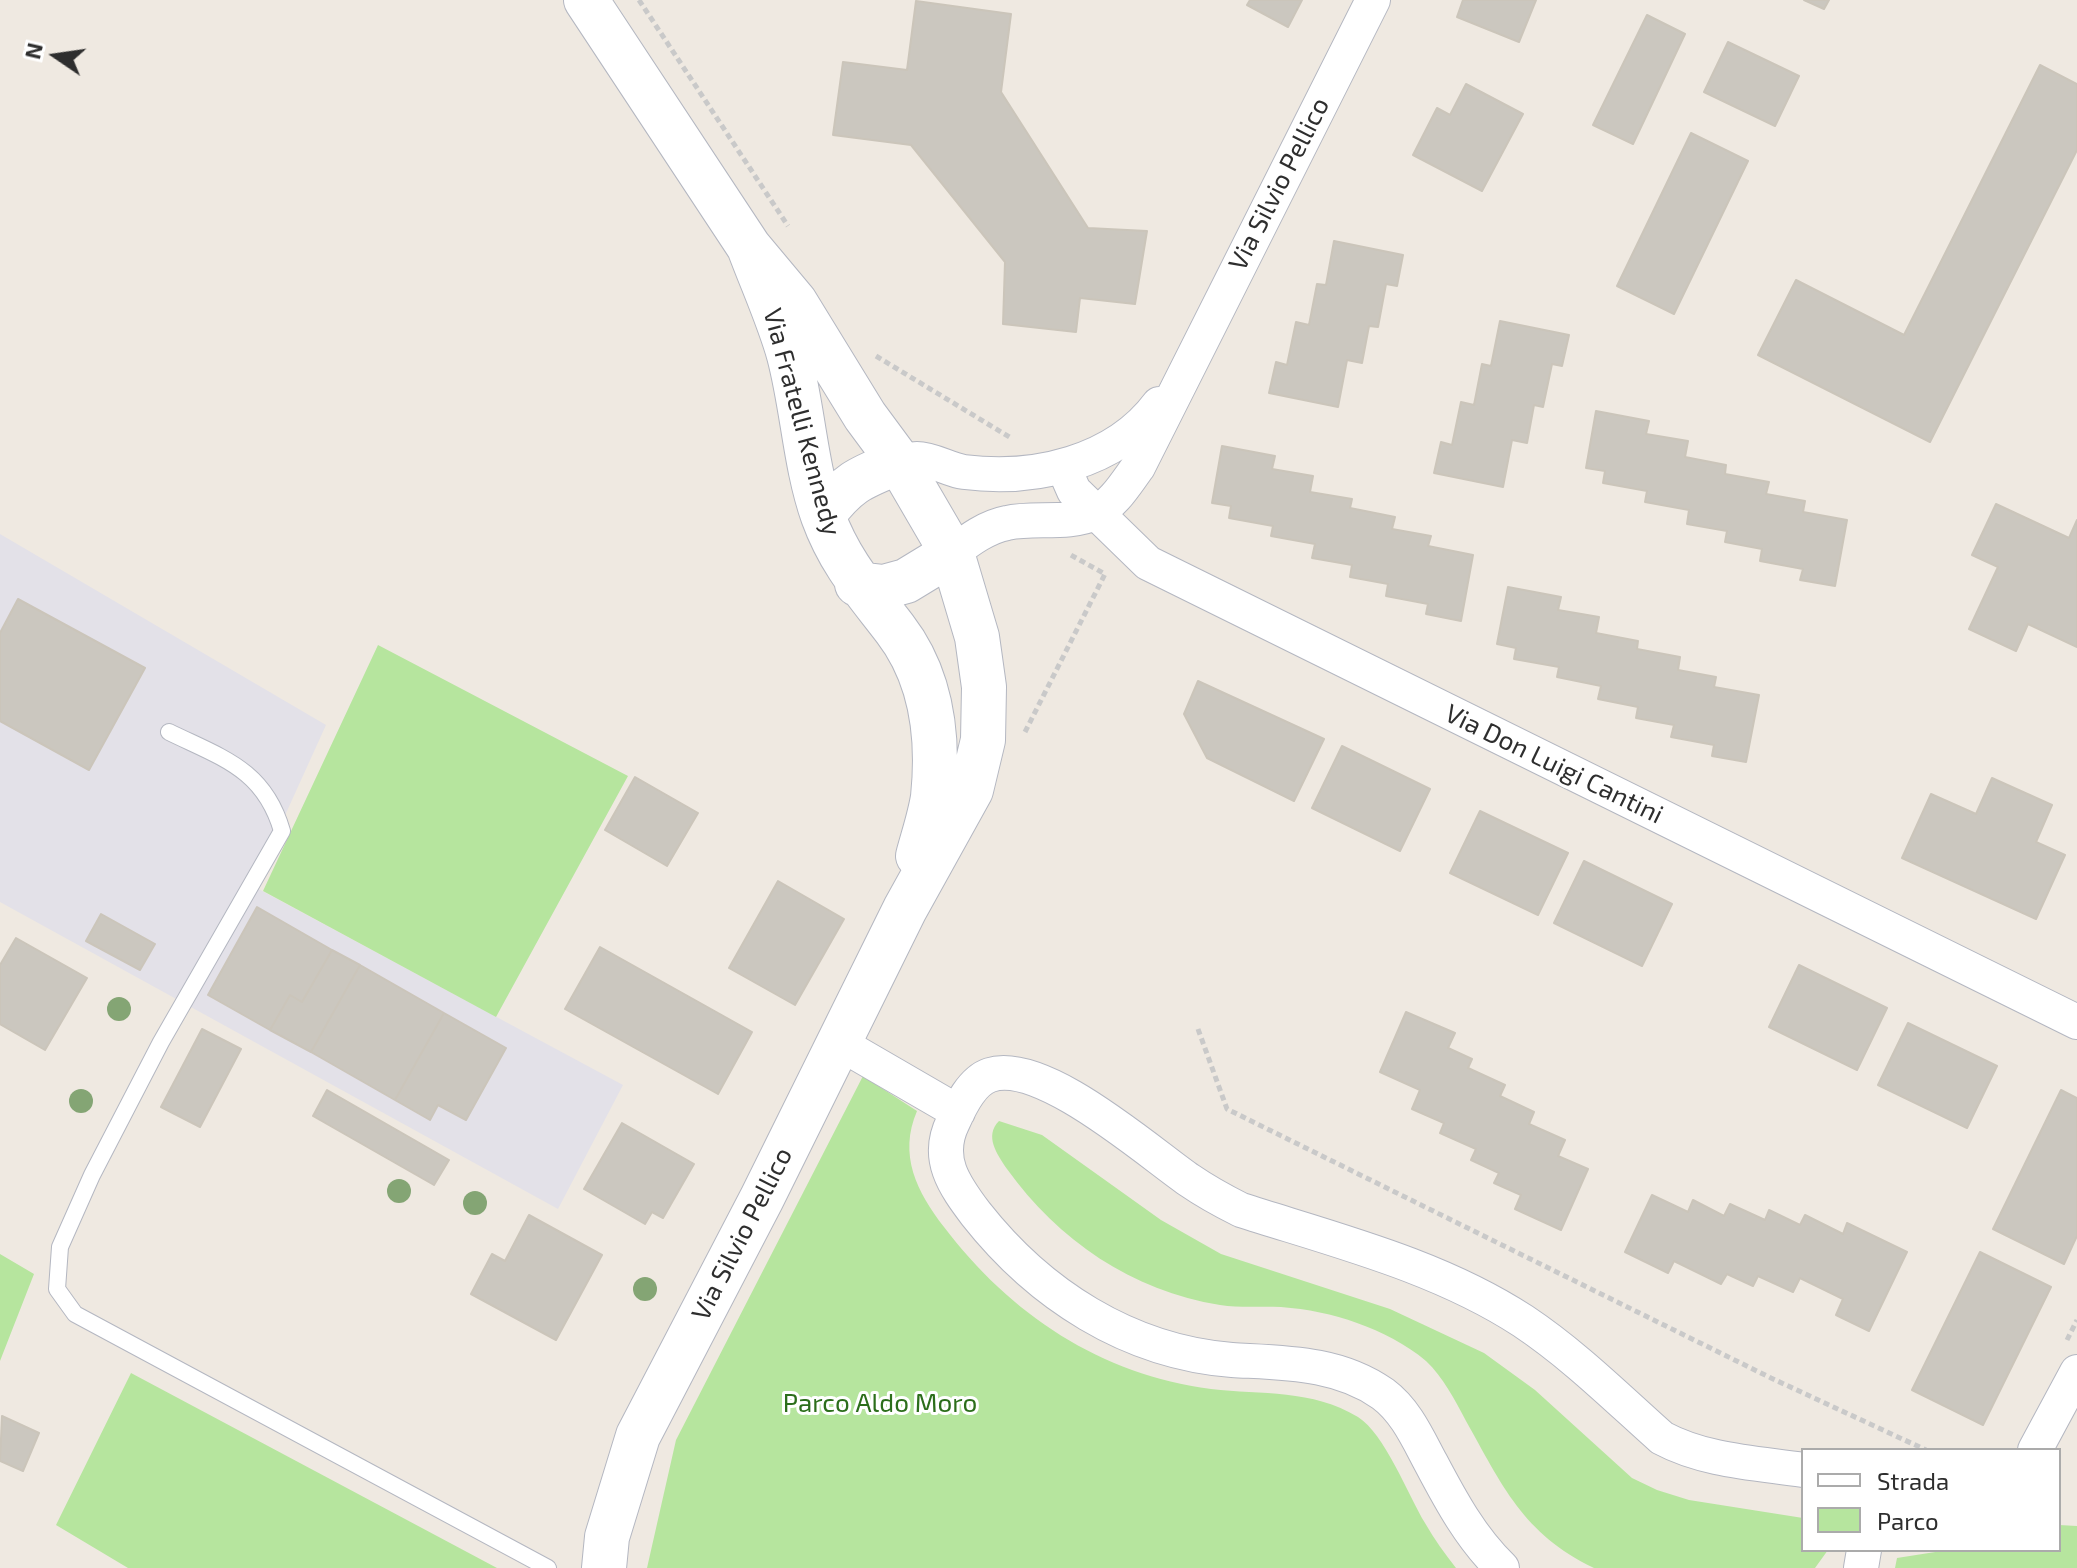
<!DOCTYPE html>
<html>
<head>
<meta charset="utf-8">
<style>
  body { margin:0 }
  #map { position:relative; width:2077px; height:1568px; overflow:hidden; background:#efe9e1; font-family:"Exo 2",sans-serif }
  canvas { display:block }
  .legend { position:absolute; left:1801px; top:1448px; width:260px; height:104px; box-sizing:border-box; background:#fff; border:2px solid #ababab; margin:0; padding:10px 14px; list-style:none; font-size:24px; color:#2e2e2e }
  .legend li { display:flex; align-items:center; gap:16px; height:40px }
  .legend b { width:40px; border:2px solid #ababab }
  .north { position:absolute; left:16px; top:16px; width:80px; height:80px; -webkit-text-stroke:6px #fff; paint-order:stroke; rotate:283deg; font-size:22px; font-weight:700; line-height:32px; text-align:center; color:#2e2e2e }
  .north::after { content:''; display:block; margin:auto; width:28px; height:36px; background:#2e2e2e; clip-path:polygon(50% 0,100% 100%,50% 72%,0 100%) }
</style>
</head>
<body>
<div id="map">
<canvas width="2077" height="1568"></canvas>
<ul class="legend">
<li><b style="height:10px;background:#fff"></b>Strada</li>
<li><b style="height:22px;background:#b6e59e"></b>Parco</li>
</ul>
<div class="north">N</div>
</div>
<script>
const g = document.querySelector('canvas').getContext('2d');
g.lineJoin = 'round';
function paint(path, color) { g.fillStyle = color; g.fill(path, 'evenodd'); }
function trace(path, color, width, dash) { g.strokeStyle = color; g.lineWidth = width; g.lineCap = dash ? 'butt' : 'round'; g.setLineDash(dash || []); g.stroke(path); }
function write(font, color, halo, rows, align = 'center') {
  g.font = font + ' "Exo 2",sans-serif'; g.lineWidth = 6; g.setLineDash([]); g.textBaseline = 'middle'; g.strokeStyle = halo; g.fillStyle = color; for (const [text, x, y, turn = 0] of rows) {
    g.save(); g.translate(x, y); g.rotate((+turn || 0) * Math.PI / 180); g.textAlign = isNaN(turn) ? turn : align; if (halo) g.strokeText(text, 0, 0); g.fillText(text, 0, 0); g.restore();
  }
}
paint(new Path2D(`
  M0,534L326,725L253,886L623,1085L558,1209L0,902Z`), '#e3e1e8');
paint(new Path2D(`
  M378,645L628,776L496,1017L263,891Z
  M863,1076L917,1111C898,1155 917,1192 944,1227C1010,1314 1101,1375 1211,1389C1262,1395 1312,1389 1358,1417C1385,1434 1408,1495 1425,1523C1434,1539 1445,1554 1456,1568H647L676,1440Z
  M999,1121L1042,1135L1161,1220L1221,1254L1390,1309L1484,1353L1535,1390L1632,1478L1657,1490L1689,1500L1803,1518V1550H1828L1815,1568H1594C1523,1534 1502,1485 1466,1421C1455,1400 1443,1377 1426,1361C1406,1344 1382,1332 1357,1323C1333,1314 1307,1309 1281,1307C1260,1306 1240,1308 1220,1305C1132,1291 1058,1240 1007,1169C997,1154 984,1136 999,1121Z
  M0,1254L34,1274L0,1361Z
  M131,1373L497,1568H128L56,1525Z
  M2059,1525L2077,1526V1568H1895L1897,1558L1948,1550H2059Z`), '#b6e59e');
const building = new Path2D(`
  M1250,0H1302L1288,27L1247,5Z
  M1463,0H1536L1519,42L1457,17Z
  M1804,0H1829L1824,9Z
  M916,1L1011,14L1001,92L1088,228L1147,231L1135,304L1080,298L1076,332L1003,324L1005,262L911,145L833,135L843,62L907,70Z
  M1647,15L1685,34L1633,144L1593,125Z
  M1728,42L1799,76L1775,126L1704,92Z
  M2040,65L2077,84V150L1930,442L1758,355L1796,280L1904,335Z
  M1466,84L1523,114L1482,191L1413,155L1437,108L1450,115Z
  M1691,133L1748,161L1674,314L1617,286Z
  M1334,241L1403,255L1397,286L1386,284L1378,327L1369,326L1362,363L1347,360L1338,407L1269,393L1276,362L1287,365L1296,322L1309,325L1317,284L1326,285Z
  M1500,321L1569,335L1562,366L1552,364L1543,407L1534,405L1527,443L1512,440L1503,487L1434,473L1441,442L1452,445L1461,402L1474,405L1482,364L1491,366Z
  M1596,411L1649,421L1646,434L1688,441L1685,457L1726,465L1725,474L1769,482L1766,494L1805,501L1803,512L1847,520L1835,586L1800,580L1803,569L1760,561L1762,549L1725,542L1727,531L1687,524L1689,510L1645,502L1647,491L1603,483L1605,471L1586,468Z
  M1222,446L1275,456L1272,469L1313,476L1310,492L1352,499L1350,508L1395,517L1392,529L1431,536L1428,546L1473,555L1461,621L1426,614L1428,604L1386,596L1388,584L1350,577L1352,565L1312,558L1315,544L1271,536L1273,526L1229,518L1231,506L1212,503Z
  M1996,504L2069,538L2077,520V647L2028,624L2016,651L1969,629L1998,567L1972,555Z
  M1508,587L1561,597L1558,610L1599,617L1596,633L1638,641L1637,649L1680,657L1678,670L1716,677L1714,687L1759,695L1746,762L1712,756L1714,745L1671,737L1674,725L1636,718L1638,707L1598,699L1601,686L1557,677L1559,667L1514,659L1516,648L1497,644Z
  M18,599L145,668L89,770L0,721V633Z
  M1198,681L1324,739L1294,801L1207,758L1184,714Z
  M1342,746L1430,789L1400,851L1312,808Z
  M635,777L698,813L667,866L605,830Z
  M1992,778L2052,805L2036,842L2065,855L2036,919L1902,858L1931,794L1976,814Z
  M1480,811L1568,853L1538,915L1450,873Z
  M1584,861L1672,904L1642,966L1554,923Z
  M778,881L844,919L795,1005L729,968Z
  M257,907L332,950L302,1002L290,995L270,1030L208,995Z
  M101,914L155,944L140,970L86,941Z
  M16,938L87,978L45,1050L0,1024V965Z
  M600,947L752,1032L718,1094L565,1009Z
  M332,950L360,965L311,1052L270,1030L290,995L302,1002Z
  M360,965L444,1013L395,1100L311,1052Z
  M1799,965L1887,1008L1857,1070L1769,1027Z
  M1406,1012L1455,1033L1448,1048L1472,1059L1468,1068L1505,1085L1500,1096L1534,1112L1529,1124L1565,1140L1558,1156L1588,1169L1561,1230L1515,1209L1521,1195L1494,1183L1499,1173L1471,1160L1476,1149L1440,1133L1444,1123L1412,1109L1420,1090L1380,1072Z
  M444,1013L506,1048L466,1120L438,1105L430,1120L395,1100Z
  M1908,1023L1997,1066L1967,1128L1878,1085Z
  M202,1029L241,1049L200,1127L161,1107Z
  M327,1090L449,1160L434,1185L313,1116Z
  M2061,1090L2077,1098V1236L2064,1264L1993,1229Z
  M622,1123L694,1164L663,1218L652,1212L645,1224L584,1189Z
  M1652,1195L1688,1212L1693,1200L1724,1216L1730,1204L1765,1220L1769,1210L1800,1225L1805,1215L1843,1234L1847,1223L1907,1252L1869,1331L1836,1315L1843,1299L1800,1278L1793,1292L1758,1276L1753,1286L1727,1274L1721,1284L1674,1261L1668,1273L1625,1252Z
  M529,1215L602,1255L556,1340L471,1294L492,1254L505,1261Z
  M1980,1252L2051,1287L1983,1425L1912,1390Z
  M2,1416L39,1433L23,1471L0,1461Z`);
paint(building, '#cbc7bf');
trace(building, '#cbc5ba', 2);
const lane = new Path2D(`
  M169,732C222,758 264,769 282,831L161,1042L92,1175L60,1247L57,1289L75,1314L548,1568`);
const street = new Path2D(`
  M899,462C904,461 912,459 917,459C933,459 949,470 964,472C1034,481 1115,463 1159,404
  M1063,466L1074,491L1148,563L2077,1022
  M952,553C968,541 986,527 1007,523C1034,517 1068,525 1095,513C1114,504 1126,483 1138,467L1373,0
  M839,1043L958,1112
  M2035,1450L2077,1372
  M1502,1568C1471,1538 1451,1501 1431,1463C1418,1439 1406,1411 1383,1394C1338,1362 1284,1363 1232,1360C1128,1352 1039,1294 976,1214C954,1185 935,1158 953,1122C960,1106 972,1081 990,1075C1042,1058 1146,1150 1189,1180C1205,1191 1223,1201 1241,1210C1335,1240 1439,1266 1523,1321C1574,1355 1617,1398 1662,1438C1705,1461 1756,1463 1803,1470
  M1861,1568L1864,1550`);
const secondary = new Path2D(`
  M586,0L749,247L795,302L865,416L899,462
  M749,247C762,282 779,319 789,355C803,408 805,465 823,516C840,563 866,591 895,629C932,677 939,739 933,797C930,817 923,837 918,856
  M857,584L884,587L906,581L952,553
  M604,1568L607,1537L638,1436L762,1198L905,909L971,790L983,740L984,687L977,637L952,553L899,462C860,478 849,481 823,515`);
trace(lane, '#b4b7c1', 18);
trace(street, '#b4b7c1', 36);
trace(secondary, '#b4b7c1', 46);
trace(new Path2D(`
  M639,0L788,226
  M876,356L1011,438
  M1025,732L1105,574L1069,554
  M1198,1029L1227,1109L1771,1378L1926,1450
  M2067,1340L2077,1320`), '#c9c9c9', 5, [6, 4]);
trace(lane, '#fff', 16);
trace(street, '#fff', 34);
trace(secondary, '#fff', 44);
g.fillStyle = '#84a574';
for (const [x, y] of [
  [119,1009],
  [81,1101],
  [399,1191],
  [475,1203],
  [645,1289]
]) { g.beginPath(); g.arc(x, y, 12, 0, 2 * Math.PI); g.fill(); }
write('26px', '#2e2e2e', '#fff', [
  ["Via Silvio Pellico",1279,184,-63],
  ["Via Fratelli Kennedy",802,422,75],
  ["Via Don Luigi Cantini",1554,764,26],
  ["Via Silvio Pellico",742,1234,-63]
]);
write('26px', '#2c6e1b', '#fff', [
  ["Parco Aldo Moro",880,1403]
]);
</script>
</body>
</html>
